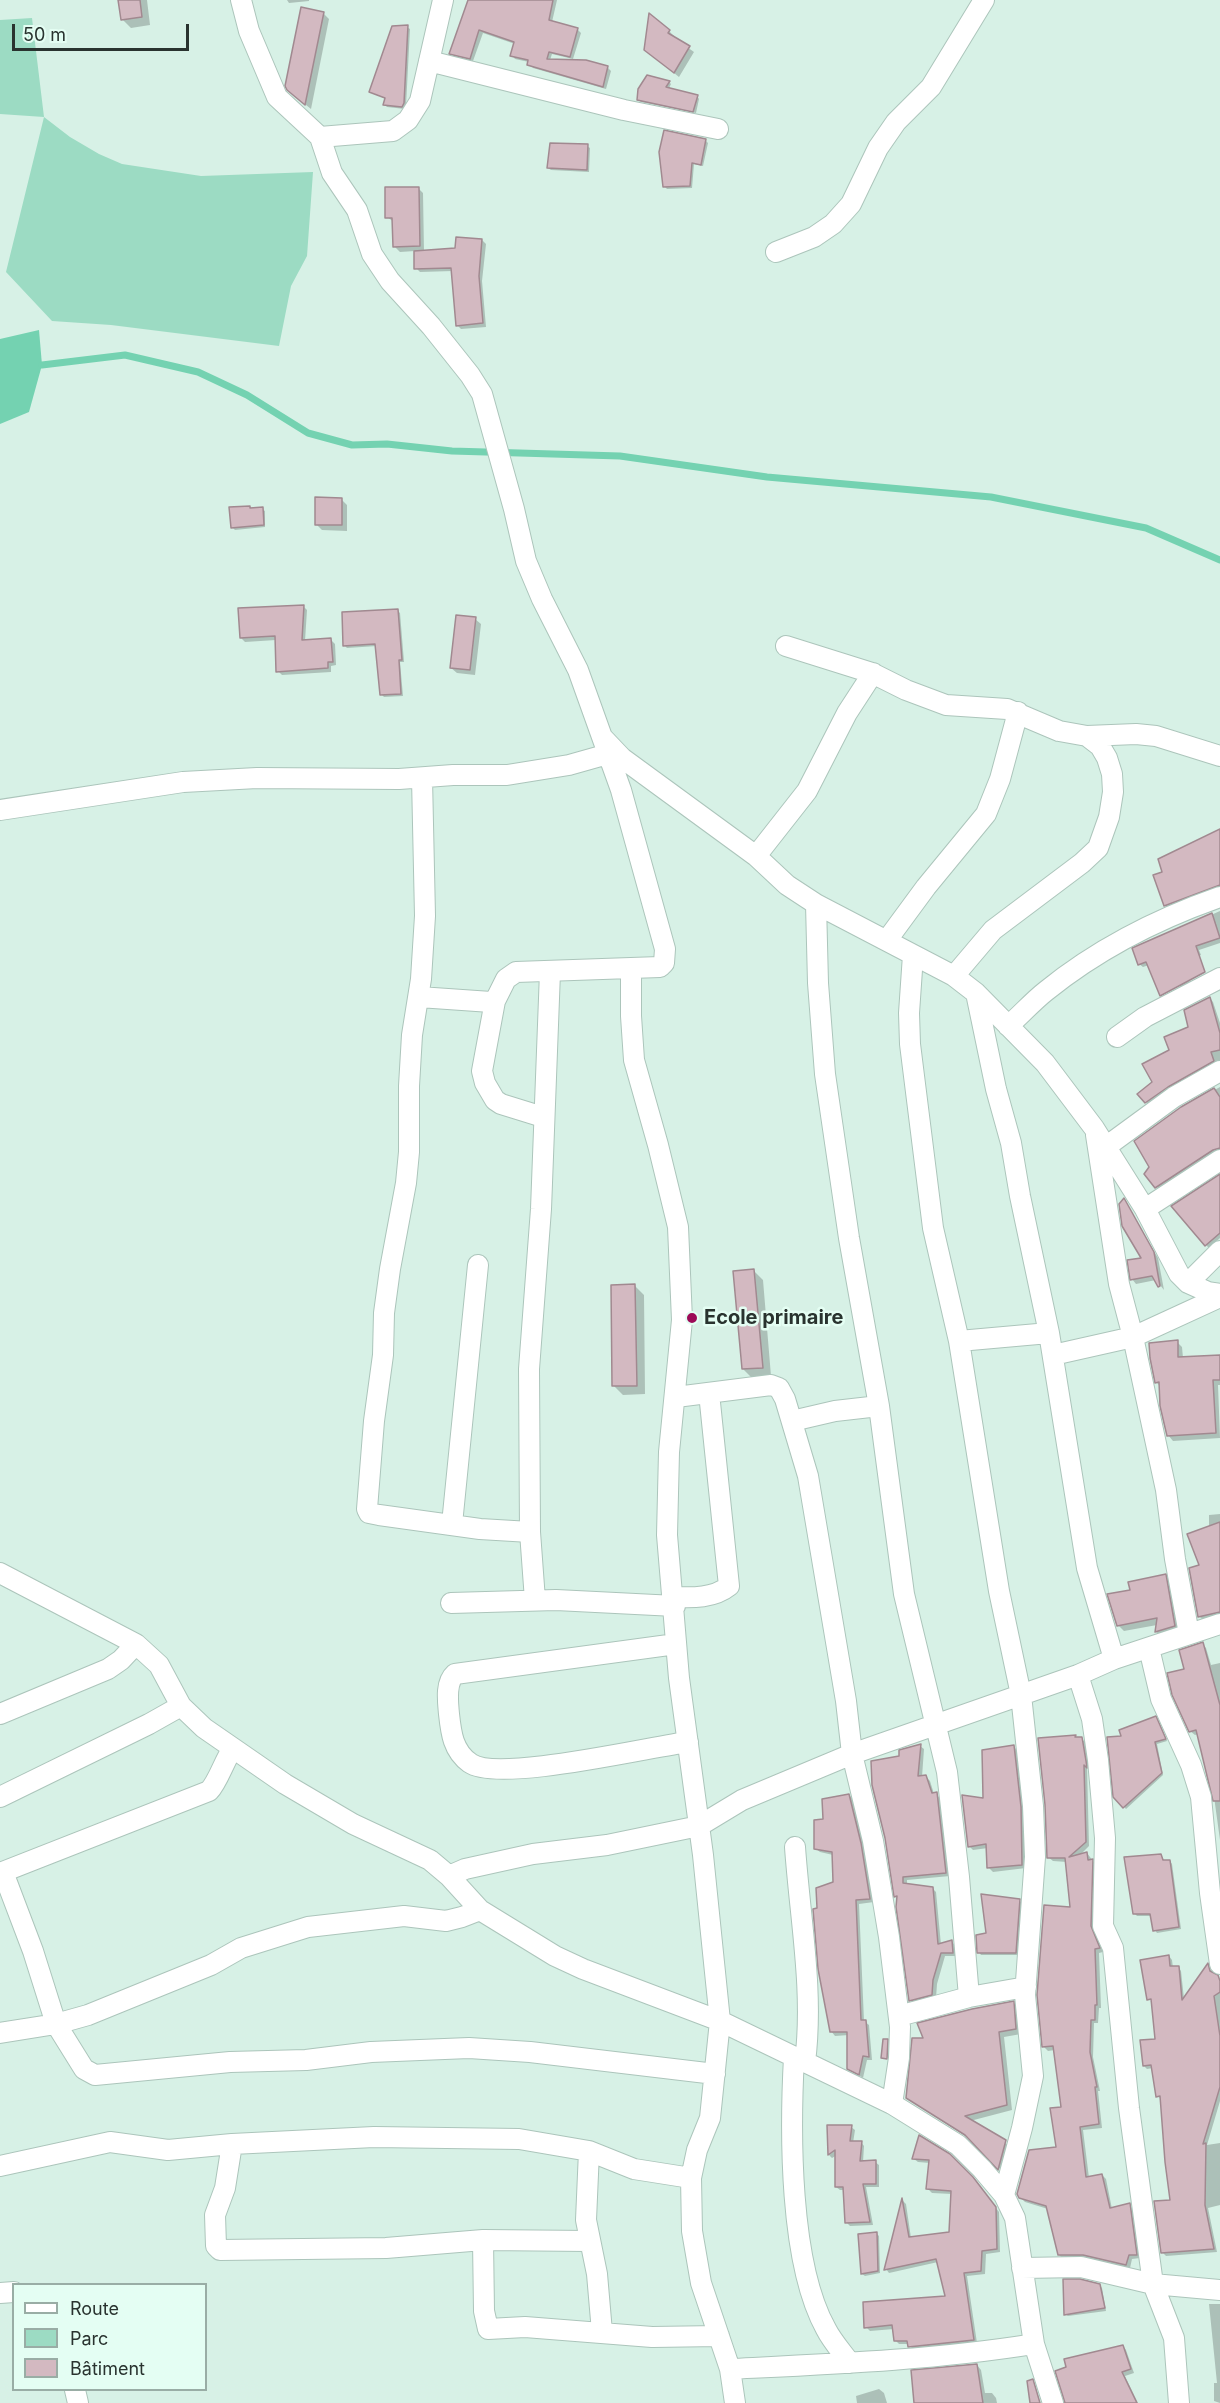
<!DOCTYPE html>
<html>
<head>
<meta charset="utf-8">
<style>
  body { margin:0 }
  #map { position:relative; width:1220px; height:2403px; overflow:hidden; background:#d7f1e6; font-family:Inter,sans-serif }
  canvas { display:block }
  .legend { position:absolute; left:12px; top:2283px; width:195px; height:108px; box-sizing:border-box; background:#e4fef3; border:2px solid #99ada5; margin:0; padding:8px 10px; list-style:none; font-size:18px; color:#29332f }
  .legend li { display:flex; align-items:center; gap:12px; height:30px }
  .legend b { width:30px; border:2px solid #99ada5 }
  .scale { position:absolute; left:12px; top:24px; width:177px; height:27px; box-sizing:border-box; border:3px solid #29332f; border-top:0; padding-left:8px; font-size:18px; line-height:21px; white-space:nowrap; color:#29332f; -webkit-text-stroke:4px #e4fef3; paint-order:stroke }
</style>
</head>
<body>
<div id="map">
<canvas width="1220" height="2403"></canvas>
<ul class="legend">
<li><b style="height:8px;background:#fff"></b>Route</li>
<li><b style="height:16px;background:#9cdbc3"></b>Parc</li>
<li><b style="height:16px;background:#d3b9c1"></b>Bâtiment</li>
</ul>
<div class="scale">50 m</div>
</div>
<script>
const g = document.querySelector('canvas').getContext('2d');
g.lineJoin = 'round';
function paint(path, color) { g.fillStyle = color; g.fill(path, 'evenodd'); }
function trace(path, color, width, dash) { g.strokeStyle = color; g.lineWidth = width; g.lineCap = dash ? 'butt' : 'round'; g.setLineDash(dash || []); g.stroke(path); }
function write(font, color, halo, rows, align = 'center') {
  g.font = font + ' Inter,sans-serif'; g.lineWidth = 5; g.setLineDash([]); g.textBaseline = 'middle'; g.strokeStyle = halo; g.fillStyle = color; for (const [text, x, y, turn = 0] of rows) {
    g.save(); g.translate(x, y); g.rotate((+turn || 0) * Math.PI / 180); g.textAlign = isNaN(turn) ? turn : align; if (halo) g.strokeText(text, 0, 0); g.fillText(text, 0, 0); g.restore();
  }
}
paint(new Path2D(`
  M32,18L44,117L70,137L99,154L122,164L201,176L313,172L307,256L291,286L279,346L111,325L52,321L6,272L44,117L0,114V20Z`), '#9cdbc3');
paint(new Path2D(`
  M39,330L42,365L29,412L0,424V339Z`), '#74d2b1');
paint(new Path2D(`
  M120,0H147L150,25L131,28L122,19Z
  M287,0H309V1L289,3Z
  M470,0H557L552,22L578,30L581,33L573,59L552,54L550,60L607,67L611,71L606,89L533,68L529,62L515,59L512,55L515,44L483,33L473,61L454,57L451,53Z
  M323,13L329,19L311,109L295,96Z
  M650,16L669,31L674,36L673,37L694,52L679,77L645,50Z
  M407,27L410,29L406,106L405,109L387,107L385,105L386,99L371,92Z
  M669,82L671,84L668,90L697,96L699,99L696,113L641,102L638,100Z
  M705,140L708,143L703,166L694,164L692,188L667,189L664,186Z
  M587,146L590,148L589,172L551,170L548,168Z
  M418,188L423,193L424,252L457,249L482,240L486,244L482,281L486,327L461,329L457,325L453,271L420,272L416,268L415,251L400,252L395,247L394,222L387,217Z
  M341,499L347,505V531L322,530L316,524Z
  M262,509L265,511V527L235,530L232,527Z
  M303,606L307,610L305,641L331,640L335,644L336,665L331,666V672L282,675L278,671L276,640L245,642L241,638Z
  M398,611L400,613L404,662H400L403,696L384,697L382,695L377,646L347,648L344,645Z
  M475,619L481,624L475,675L457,673L451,668Z
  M1220,831V890L1169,909L1165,906L1164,873Z
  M1220,911V943L1199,950L1201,955L1154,971L1149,965L1143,967L1139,964L1134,949Z
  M1191,981L1196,986L1184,992L1177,983Z
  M1210,998L1213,1002L1220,1023V1063L1150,1106L1139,1094L1153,1082L1171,1050L1190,1027Z
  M1220,1087V1153L1160,1190L1157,1187L1181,1108Z
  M1220,1175V1238L1209,1248L1206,1245Z
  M1124,1200L1158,1258L1164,1290L1156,1280L1136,1284L1132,1279L1143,1259Z
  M754,1271L763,1280L771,1376L752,1378L743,1369Z
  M635,1286L644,1295L645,1394L623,1395L614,1386Z
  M1177,1342L1182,1347L1183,1358L1220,1356V1385H1218L1220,1438L1173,1441L1168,1435L1160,1386L1156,1382Z
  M1220,1514V1616L1202,1619L1199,1616L1201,1566L1209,1527V1515Z
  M1165,1575L1171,1581L1180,1632L1162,1637L1156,1632L1157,1625L1124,1631L1118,1625L1132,1591Z
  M1202,1644L1206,1648L1211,1665L1220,1663V1840L1211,1775L1198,1734L1195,1735L1190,1731L1186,1670Z
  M1158,1720L1167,1741L1157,1744L1163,1775L1126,1809L1115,1797L1123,1738Z
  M1075,1736L1086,1742L1090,1769L1087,1766L1089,1846L1079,1856L1087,1853L1096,1865L1094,1931L1103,1952L1099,1953L1101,2008H1099L1098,2023H1094L1093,2057L1100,2091H1098L1102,2128L1083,2130L1089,2178L1102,2175L1106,2179L1112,2209L1129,2205L1133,2209L1140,2258L1132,2259L1130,2268L1089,2259H1063L1059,2255L1048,2209L1025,2202L1020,2197L1057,2148L1063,2108L1055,2050L1048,2051L1044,2047L1071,1909L1067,1862L1053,1861L1048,1857Z
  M920,1746L924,1749L922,1777H926L930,1781L934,1794L941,1798L950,1876L907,1880V1885L932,1888L936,1892L941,1945L952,1942L956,1946L957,1956H945L937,1984L936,1998L914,2004L910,2000L898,1898L896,1896L901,1757Z
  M1014,1747L1018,1751L1024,1812L1026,1868L993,1872L989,1868L988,1848L973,1850L969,1846L984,1800Z
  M849,1795L853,1799L865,1849L874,1902L859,1904L864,2021L869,2025L872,2060H867L863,2078L848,2068L849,2035L835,2036L831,2031L818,1910L835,1883L833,1855L820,1852L815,1848L825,1820Z
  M1161,1855L1165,1862L1170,1861L1172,1864L1181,1929L1157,1933L1155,1930L1152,1916H1137L1135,1914Z
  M1019,1900L1022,1903L1018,1955H981L979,1952L988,1934Z
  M1169,1956L1172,1960L1173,1968L1178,1967L1181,1971L1184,1999L1208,1965L1213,1975L1220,1980V2101L1207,2145L1220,2143V2205L1208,2208L1217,2252L1166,2256L1162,2252L1172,2202L1161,2099L1158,2096L1153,2068L1147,2069L1144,2066L1157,2040L1153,2002L1150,2001L1159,2000L1148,1999Z
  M1013,2003L1018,2008L1021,2034L1004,2037L1012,2110L970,2121L1011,2147L1004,2173L971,2140L907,2098L925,2039Z
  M828,2126L851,2127L855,2130L853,2143L861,2142L864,2146L863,2162H875L879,2165V2187H866L873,2225L850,2226L846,2222L845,2190H840L836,2187L837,2155L832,2158L829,2155Z
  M920,2137L977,2183L999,2212L1000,2252L986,2254L985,2274L967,2276L977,2343L913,2350L909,2344H899L895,2340L894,2329L870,2331L866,2327L947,2298L938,2262L889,2273L886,2269L903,2201L906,2204L911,2238L950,2234L952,2194L932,2193L928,2189L930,2163L918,2162L914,2159Z
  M877,2234L879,2236L880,2273L865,2276L862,2274Z
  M1099,2285L1102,2288L1106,2311L1068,2316L1065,2314Z
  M1209,2304H1220V2403L1214,2401V2383H1217Z
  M1123,2346L1126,2350L1134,2373L1125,2376L1138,2403H1069Z
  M977,2365L981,2370L985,2393H992L996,2398L997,2403H916Z
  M879,2389L884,2393L887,2403H857L856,2396Z`), '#0003');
trace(new Path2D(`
  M42,365L125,355L198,372L247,395L308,433L352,445L387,444L452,451L620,456L767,477L991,497L1146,528L1220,560`), '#74d2b1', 7);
const building = new Path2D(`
  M118,0H140L142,17L121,20Z
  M468,0H553L549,20L578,28L570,57L549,52L547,59L586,60L608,66L603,87L527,65L528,60L510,56L514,42L479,30L470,59L449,54Z
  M301,7L324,12L305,105L287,90L285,86Z
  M649,13L670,30L668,33L690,46L674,73L644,50Z
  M408,25L404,103L402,107L383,105L385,98L369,92L392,26Z
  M647,75L670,81L666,87L698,95L693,112L637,100L638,89Z
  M664,130L706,139L701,165L692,163L690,186L663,187L659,152Z
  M550,143L588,144L587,170L547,168Z
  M385,187H419L420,246L393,247L392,218H385Z
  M456,237L482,239L479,276L483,323L456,326L451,268L414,269V251L455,248Z
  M315,497L342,498V525H315Z
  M250,506V508L263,507L264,525L231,528L229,507Z
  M304,605L302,640L331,638L333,662H328V668L276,672L275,636L240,638L238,608Z
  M398,609L402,660H399L401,694L380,695L375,644L343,646L342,612Z
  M456,615L476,617L470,670L450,668Z
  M1220,829V885L1164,906L1153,875L1162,872L1158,859Z
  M1212,913L1220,938L1196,946L1205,972L1160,996L1146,962L1138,965L1132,948Z
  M1210,997L1220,1033V1050L1211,1052L1214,1061L1168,1087L1145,1103L1137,1094L1152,1082L1142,1064L1169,1050L1164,1037L1188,1027L1184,1010Z
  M1214,1088L1220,1097V1148L1213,1150L1155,1188L1144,1174L1149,1167L1134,1141L1181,1107Z
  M1220,1174V1233L1205,1246L1171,1206Z
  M1124,1198L1154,1252L1160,1286L1158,1287L1152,1276L1130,1280L1127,1260L1141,1258L1122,1226L1119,1204Z
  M754,1269L763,1368L742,1369L733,1271Z
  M635,1284L637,1386H612L611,1285Z
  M1178,1340V1357L1220,1355V1380H1213L1216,1433L1167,1436L1160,1406L1159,1382L1155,1383L1150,1358L1149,1343Z
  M1220,1522V1612L1198,1617L1189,1568L1199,1565L1187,1534Z
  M1166,1574L1175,1626L1155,1632L1157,1618L1117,1626L1107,1594L1130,1590L1128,1582Z
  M1203,1642L1220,1705V1801H1213L1196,1730L1189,1732L1172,1695L1167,1673L1184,1669L1179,1650Z
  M1156,1716L1166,1739L1155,1742L1162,1773L1123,1808L1113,1797L1107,1737L1121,1736L1119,1730Z
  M1076,1735L1075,1737H1082L1086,1761L1087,1768L1084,1765L1086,1842L1069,1857L1087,1852L1088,1860L1093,1859L1091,1926L1100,1948L1095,1949L1097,2005H1095V2020H1091L1090,2052L1097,2087H1095L1099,2124L1080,2127L1086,2177L1102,2174L1110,2208L1130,2203L1137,2255H1129L1126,2265L1083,2255H1058L1046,2206L1019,2198L1017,2194L1029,2150L1056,2147L1050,2108L1061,2107L1053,2046L1042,2047L1037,1995L1044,1905L1070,1907L1065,1858H1047L1045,1805L1038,1738Z
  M921,1744L918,1776L926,1775L932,1793L937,1792L946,1873L903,1877V1883L933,1887L938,1944L952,1940L953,1953H941L933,1980L932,1995L909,2001L896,1907L897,1896L894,1897L885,1838L872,1785L871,1761L899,1756V1750Z
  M1014,1745L1021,1807L1022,1865L987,1868L986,1844L968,1847L962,1795L983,1798L982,1750Z
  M849,1794L861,1843L870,1899L856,1900L861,2020H866L869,2057L863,2056L859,2075L847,2069V2032H830L818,1969L813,1909L817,1908L816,1888L833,1882L832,1852L814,1849V1820L823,1819L822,1799Z
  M1161,1854L1163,1860H1170L1179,1927L1153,1931L1150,1914H1133L1124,1857Z
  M981,1894L1020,1899L1016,1953H977L976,1935L986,1933Z
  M1169,1955L1170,1966H1179L1182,2000L1208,1963L1210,1971L1218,1975L1220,1981V1992L1214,1996L1220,2036V2087L1203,2144L1206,2143L1205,2205L1214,2249L1161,2253L1154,2201L1170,2200L1165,2162L1160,2096L1156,2097L1151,2065L1143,2066L1140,2040L1155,2039L1151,1999L1147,2000L1140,1960Z
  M1014,2001L1016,2029L999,2032L1007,2105L965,2116L1006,2140L998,2170L965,2135L906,2098L912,2038H923L917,2023L972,2009Z
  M883,2039H888L887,2059L881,2058Z
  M827,2125H852L850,2141H862L860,2161L876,2160V2184H863L870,2222L845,2223L843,2187H835V2150L828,2155Z
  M919,2135L950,2154L973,2177L996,2207L997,2249L982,2251L981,2271L964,2273L974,2340L908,2347L907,2341H894L892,2325L864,2328L863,2302L945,2296L936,2259L884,2270L902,2198L909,2237L949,2232L951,2191L926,2189L929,2160L912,2159Z
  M877,2232L878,2271L861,2274L858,2234Z
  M1063,2279H1080L1100,2284L1105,2308L1064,2315Z
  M1123,2345L1131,2369L1122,2372L1137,2403H1065L1055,2371L1066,2367L1064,2359Z
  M977,2364L983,2403H914L911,2370Z
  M1033,2379L1040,2403H1030L1027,2381Z`);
paint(building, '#d3b9c1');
trace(building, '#a18990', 1.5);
const minor = new Path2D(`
  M241,0L249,31L277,97L320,137L332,173L357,210L372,254L390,281L431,326L470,375L482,394L514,509L526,561L542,599L578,670L602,737L622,758L756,856L787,885L816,904L954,976L976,993L1045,1063L1094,1128L1145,1209L1179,1274L1188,1283L1208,1292L1220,1294
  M429,61L624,110L718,129
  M320,137L393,131L408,120L420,101L443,0
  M776,252L814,237L833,224L851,204L878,148L896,122L931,87L984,0
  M786,646L872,673L906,690L946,705L1007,709L1059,731L1087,736L1136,734L1156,736L1220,756
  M602,737L621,790L665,949L664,963L660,967L631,968V1016L634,1060L658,1145L678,1227L682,1320L669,1452L667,1535L679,1678L703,1855L720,2021L710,2118L697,2150L691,2178L692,2231L701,2283L730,2369L735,2403
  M422,778L425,916L421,979L412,1035L409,1086V1152L406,1183L390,1269L384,1313L383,1355L374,1421L367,1509L369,1513L379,1515L480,1529L530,1532
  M0,810L183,782L257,778L399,779L453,775H507L569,765L608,754
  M756,856L807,791L847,713L873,673
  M816,904L818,983L825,1074L849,1238L879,1406L904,1594L947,1772L959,1877L969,1997L1026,1987
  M887,940L926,887L986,814L1000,779L1018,712
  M913,955L909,1013L910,1044L933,1228L959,1341L999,1591L1021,1695L1033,1806L1035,1857L1025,1995L1033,2076L1022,2128L1004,2195
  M954,976L993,930L1082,863L1098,848L1109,817L1113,792L1112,774L1107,758L1100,746L1087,736
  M976,993L996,1089L1011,1143L1020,1196L1049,1333L1087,1568L1114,1659
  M419,997L491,1002L495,1001L506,979L516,972L631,968
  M495,1001L482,1071L485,1083L495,1100L501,1104L543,1117
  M1008,1026C1021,1015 1032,1002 1046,991C1098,949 1157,919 1220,897
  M1117,1037L1145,1017L1220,978
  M1096,1135L1119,1284L1133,1337L1166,1490L1175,1559L1189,1634
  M1107,1146L1174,1097L1220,1071
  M1145,1209L1220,1160
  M1188,1283L1220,1251
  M959,1341L1049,1333
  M1053,1355L1133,1337L1220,1297
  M676,1397L771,1385L779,1388L785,1399L808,1476L846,1701L852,1754L873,1841L889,1937L900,2027L899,2058L892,2104
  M792,1421L835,1411L879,1406
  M452,1524L478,1265
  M0,1573L136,1644L159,1665L181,1706L204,1728L285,1784L353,1824L430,1860L449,1876L480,1910L555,1956L583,1969L720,2021L892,2104L958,2145L982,2169L1004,2195L1015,2218L1034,2344L1053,2403
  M674,1597C693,1598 714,1598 729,1586L709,1393
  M535,1600L530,1532L529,1369L541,1209L550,972
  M451,1603L556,1600L675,1606
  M676,1644L455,1674C445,1683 448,1702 449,1714C451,1733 453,1751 470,1763C497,1783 649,1747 688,1742
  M1149,1648L1161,1699L1191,1765L1201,1797L1210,1893L1220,1964
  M1078,1675L1092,1719L1098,1760L1105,1838L1103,1926L1113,1948L1129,2108L1153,2284L1174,2338L1179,2403
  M0,1714L108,1669L121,1660L136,1644
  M0,1797L149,1724L181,1706
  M795,1847C800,1919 814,1991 805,2062
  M3,1872L33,1951L56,2024L84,2069L95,2075L230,2062L306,2060L371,2052L469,2048L530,2052L715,2074
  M0,1873L209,1791C218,1782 224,1761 233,1748
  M449,1876L465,1869L533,1854L607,1845L699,1826L742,1800L852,1754L1078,1675L1114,1659L1220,1624
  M899,2016L969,1997
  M0,2033L56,2024L88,2015L211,1965L241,1948L308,1927L404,1916L446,1921L462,1917L480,1910
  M794,2057C790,2131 789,2263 826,2329C832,2341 842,2352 850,2363
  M232,2144L225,2188L215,2215L216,2246L220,2250L386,2248L483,2240L589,2241
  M589,2151L586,2220L597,2274L602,2332
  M0,2166L110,2142L168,2150L232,2144L374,2137L519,2139L589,2151L634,2169L691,2178
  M483,2240L484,2311L488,2329L525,2327L652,2337L719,2336
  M1022,2268L1081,2267L1153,2284L1220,2290
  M0,2293L14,2292
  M730,2369C832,2364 934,2360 1034,2344
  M75,2390L78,2403`);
trace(minor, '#acc5bb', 22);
trace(minor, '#fff', 20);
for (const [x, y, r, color] of [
  [692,1318,6,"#9c0a57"]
]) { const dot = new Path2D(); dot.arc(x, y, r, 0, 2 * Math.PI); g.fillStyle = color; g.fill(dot); trace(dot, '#e4fef3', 2); }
write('bold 20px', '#29332f', '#e4fef3', [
  ["Ecole primaire",704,1318]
], 'left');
</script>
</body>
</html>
